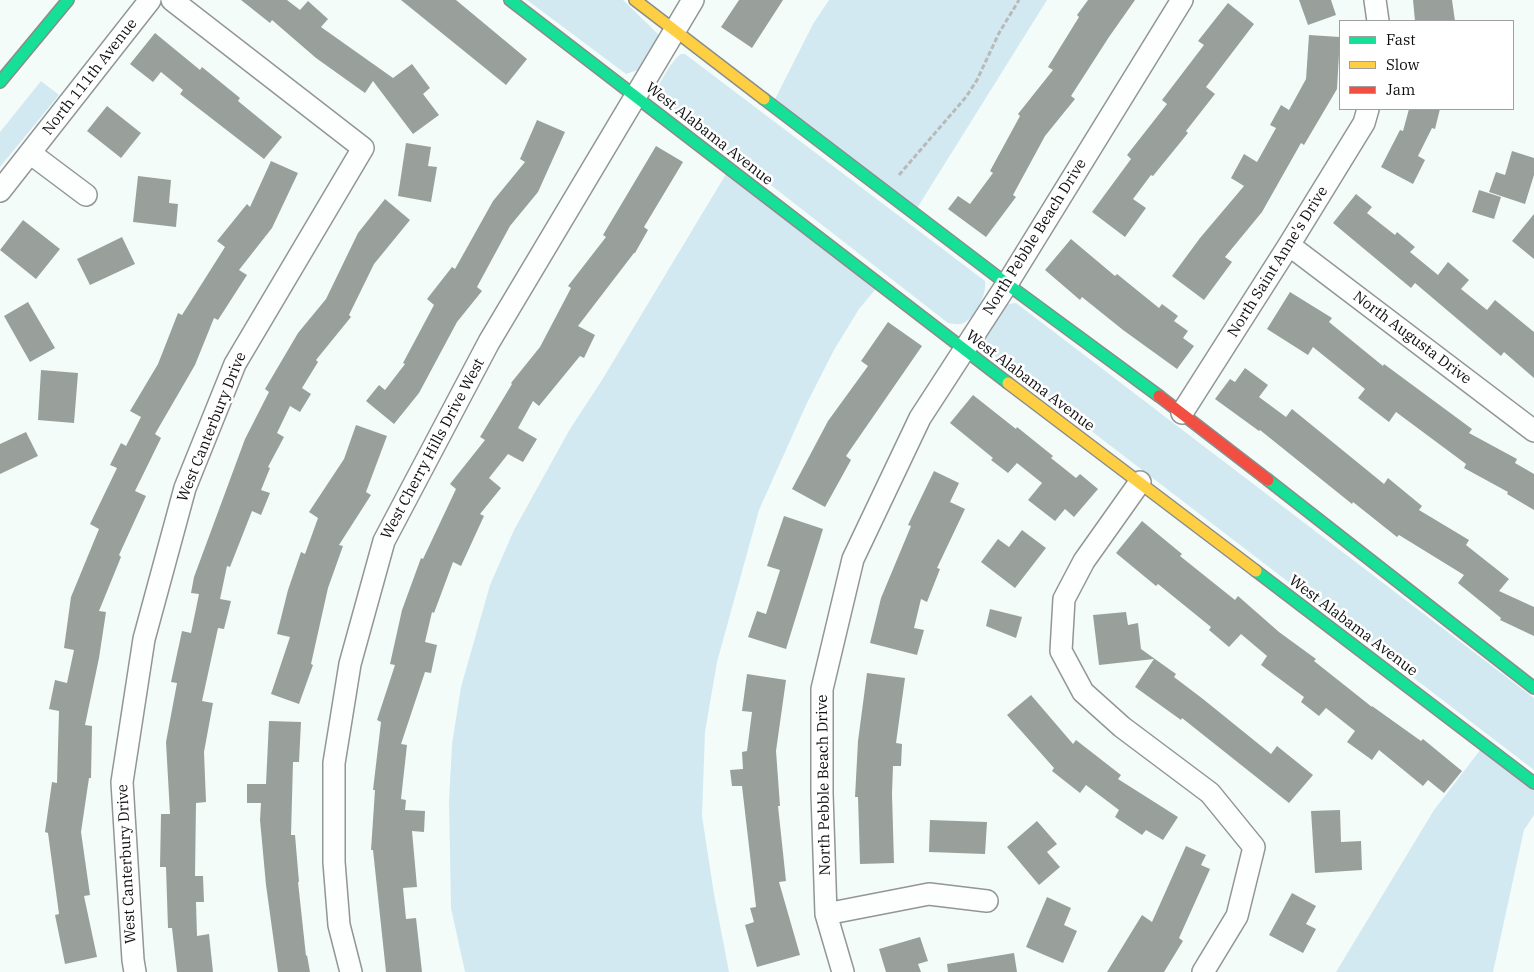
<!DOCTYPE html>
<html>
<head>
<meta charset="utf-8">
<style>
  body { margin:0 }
  #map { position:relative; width:1534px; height:972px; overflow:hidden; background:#f4fcf9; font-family:"IBM Plex Serif",serif }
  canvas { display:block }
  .legend { position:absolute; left:1339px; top:20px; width:175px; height:90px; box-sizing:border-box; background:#fff; border:1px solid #9f9f9f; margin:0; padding:6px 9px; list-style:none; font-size:15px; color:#0f0f0f }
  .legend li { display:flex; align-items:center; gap:10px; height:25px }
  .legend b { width:25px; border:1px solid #9f9f9f }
</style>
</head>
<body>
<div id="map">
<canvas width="1534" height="972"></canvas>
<ul class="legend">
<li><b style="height:6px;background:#16e098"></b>Fast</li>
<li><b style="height:6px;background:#ffcf43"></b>Slow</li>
<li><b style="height:6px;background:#f24e42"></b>Jam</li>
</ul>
</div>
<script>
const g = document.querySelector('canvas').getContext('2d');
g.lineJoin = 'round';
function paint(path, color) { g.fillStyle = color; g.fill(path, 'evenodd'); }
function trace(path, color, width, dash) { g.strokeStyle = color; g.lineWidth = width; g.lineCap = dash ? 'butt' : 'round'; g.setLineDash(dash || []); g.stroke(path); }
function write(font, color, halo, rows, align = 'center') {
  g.font = font + ' "IBM Plex Serif",serif'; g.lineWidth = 5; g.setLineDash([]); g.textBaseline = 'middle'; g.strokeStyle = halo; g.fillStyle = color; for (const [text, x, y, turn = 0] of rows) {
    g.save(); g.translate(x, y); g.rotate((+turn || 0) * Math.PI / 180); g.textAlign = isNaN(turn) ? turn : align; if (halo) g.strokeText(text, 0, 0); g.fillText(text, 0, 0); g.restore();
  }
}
paint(new Path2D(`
  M527,0H623L658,34V39L641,69L626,74Z
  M829,0H1047L914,213L772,105L813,24Z
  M681,54H685L985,281C987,295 976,316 964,323C959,325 953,324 948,323L659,98C658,95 657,92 658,89C659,82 674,58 681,54Z
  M41,81L59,95L0,167V132Z
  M729,169L879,285L859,309L834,350L807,403L759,510L717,662L705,732L702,816L714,894L729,972H465L451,908L449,802L452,744L461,687L490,585L514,530L570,429L602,380Z
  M1016,303L1534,698V770L988,352L985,339L1000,309L1009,304Z
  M1484,745L1534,783V815L1524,830L1493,972H1336L1434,810Z`), '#d3e9f2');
paint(new Path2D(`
  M241,0H287L300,10L308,1L328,19L321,27L393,78L412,64L430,88L423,94L439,115L413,134L373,81L365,93L316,58L272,20L270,23Z
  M401,0H456L527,59L506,85Z
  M739,0H783L752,48L721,27Z
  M1088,0H1135L1109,37L1071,96L1075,99L1045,136L1013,195L1016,197L986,237L948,209L958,196L970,204L993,173L990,171L1020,116L1018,114L1053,70L1048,67L1079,17L1077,15Z
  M1299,0H1331L1336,15L1308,25Z
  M1413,0H1452L1455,21H1415Z
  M1228,3L1254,24L1206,87L1215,94L1186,131L1188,133L1153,176L1151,175L1133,199L1146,208L1125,237L1092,212L1131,159L1127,155L1167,104L1162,100L1204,45L1198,41Z
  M155,33L200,70L202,67L240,98L238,101L282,137L264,159L180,94L183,90L161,72L153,82L130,64Z
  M1309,35L1340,37L1337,89L1304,145L1301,143L1262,212L1225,257L1232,262L1204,300L1172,276L1200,238L1244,186L1231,178L1244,154L1257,162L1276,128L1270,125L1281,105L1289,110L1306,79Z
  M107,106L141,133L121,158L87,131Z
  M1409,109H1440L1435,129L1432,128L1418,156L1425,160L1413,184L1381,167L1400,130L1403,131Z
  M537,120L565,132L538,192L510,226L477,287L482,291L457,322L419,393L394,424L366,401L379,385L385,390L405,364L403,363L434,305L427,299L452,267L455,269L493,201L525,162L520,159Z
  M406,143L431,147L428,166L437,167L431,202L398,196Z
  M656,146L683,162L644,227L648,230L635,253H634L578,326L595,335L584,358L580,356L539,406L533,401L518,428L537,439L523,462L508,454L489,478L501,488L480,514L484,516L461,566L453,562L434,613L432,612L425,642L437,645L431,673L425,672L401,744L407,745L401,799L406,800L405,810L425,811L424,832L412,831L417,887L403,888L406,919L416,918L422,972H386L373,850H371L375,790H373L381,722L377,720L395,665L390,664L402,610L421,558L423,559L456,489L450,484L485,440L480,437L512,384L511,383L540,347L571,288L568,286L606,237L603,235Z
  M1512,151L1534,158V175L1525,204L1489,192L1496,172L1505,175Z
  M271,161L298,173L272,228L239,270L247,275L218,320L214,318L195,365L155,434L161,438L135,491L146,496L119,555L121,557L99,611L106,612L99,658L85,725L92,726L91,778H89L81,832L90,895L84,896L97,957L65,964L55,915L59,914L48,833L45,832L52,782L57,783L59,711L49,709L55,680L67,683L74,650L64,648L71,597L99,529L90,524L117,468L110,465L121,443L126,446L141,417L130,411L158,364L178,313L182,315L225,247L217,241L247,204L250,207Z
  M138,176L171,180L169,203L178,204L176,227L133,222Z
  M1479,190L1501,197L1494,219L1472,212Z
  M1356,194L1372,207L1367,213L1395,235L1397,232L1415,247L1410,252L1438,275L1448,262L1469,280L1461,289L1487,310L1495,300L1534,332V378L1504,352L1501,356L1415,283L1411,288L1333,223Z
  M385,199L410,220L374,264L349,315L351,317L316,360L318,362L302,388L311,394L300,412L290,406L277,433L284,437L268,467L270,468L261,490L270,493L261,515L252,511L230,567L227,566L220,599L231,601L224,629L218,628L202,701L213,703L204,752L206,802L196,803L195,876H203L204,902H196L197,936L209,934L213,972H177L172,928H168L166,867H160L161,814H170L166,742L177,683L171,682L182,631L191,633L199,594L191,593L194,577L245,439L269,392L265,389L298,333L326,299L358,233Z
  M1534,214V259L1512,241Z
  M23,220L60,249L36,279L0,250Z
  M122,237L135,264L90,285L77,259Z
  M1071,239L1115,276L1117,274L1159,308L1162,304L1178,316L1174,321L1188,331L1183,338L1194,346L1177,369L1123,330L1082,297L1080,300L1045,270Z
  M1290,292L1332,318L1329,322L1383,366L1384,364L1472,429L1469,433L1517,459L1515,463L1534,474V510L1507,494L1508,492L1464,468L1466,464L1396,412L1389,422L1358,398L1365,389L1313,347L1308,355L1267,329Z
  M28,302L55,348L30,362L4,316Z
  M888,322L922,346L846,456L851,460L825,507L792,489L828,421L868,366L861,361Z
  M1245,368L1268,385L1259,397L1286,417L1292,409L1384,484L1388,478L1422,506L1419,510L1469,540L1466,545L1509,579L1499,591L1534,607V636L1500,620L1501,618L1458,583L1464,575L1399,535L1397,537L1353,502L1352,504L1260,430L1259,431L1215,399L1230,379L1235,382Z
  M41,370L78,373L74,423L38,420Z
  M973,395L1016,429L1017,427L1053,456L1051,458L1076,478L1080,474L1098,489L1074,517L1065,509L1055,521L1028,500L1042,483L1017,463L1008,473L991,460L993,458L950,423Z
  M356,425L387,436L366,492L371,495L339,545L343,546L328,588L311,664L313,665L299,704L271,694L290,637L277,634L288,590L301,552L305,554L318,518L309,512L344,459Z
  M26,432L38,456L0,474V444Z
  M934,471L959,483L950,502L965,509L937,568L940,569L927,602L921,599L914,628L924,630L917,655L870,643L881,598L911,526L908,525Z
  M784,516L823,529L786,649L748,637L757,611L766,614L780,570L767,566Z
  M1142,521L1182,554L1180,556L1235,600L1238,596L1279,632L1316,659L1314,661L1372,707V706L1421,741L1423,739L1462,771L1444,793L1428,780L1423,786L1379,750L1372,760L1347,742L1355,731L1326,708L1319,716L1301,702L1304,697L1261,665L1267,656L1241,634L1229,647L1209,630L1211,627L1158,584L1156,586L1116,553Z
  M1022,530L1046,548L1015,588L981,562L998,539L1009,547Z
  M990,609L1022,617L1016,638L986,626Z
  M1126,612L1128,625L1138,623L1141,649L1176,674L1174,677L1203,699L1271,754L1277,746L1313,775L1289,803L1182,718L1181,720L1135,687L1154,659L1099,665L1093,615Z
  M867,673L905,678L896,743L902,744L901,766H893L892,794L894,863L860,864L858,797H855L858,741Z
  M747,674L786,680L776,751L780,806H778L786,881L779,882L800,955L757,967L745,925L754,922L750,908L756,907L742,786H732L730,770L743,769L742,752L747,751L752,712L742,711Z
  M1031,695L1073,744L1076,740L1121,775L1118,779L1178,817L1163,840L1146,830L1142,835L1115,817L1119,810L1086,785L1080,793L1052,771L1054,768L1007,715Z
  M269,721L301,722L299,762H293L291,835H295L299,882H298L306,956L307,955L310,972H278L266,885L260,820L261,803H247V784H266Z
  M1340,810L1341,842L1361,841L1362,870L1315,873L1311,811Z
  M930,820L987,822L985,854L929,852Z
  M1037,821L1057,844L1047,852L1060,867L1039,885L1007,847Z
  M1186,846L1206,855L1201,865L1210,869L1179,938L1183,941L1164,972H1107L1142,915L1152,922Z
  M1292,893L1316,906L1306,924L1316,929L1303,953L1269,935Z
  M1047,897L1071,908L1064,925L1077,931L1063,963L1026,947Z
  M920,937L928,961L918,964L921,972H886L879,949Z
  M1014,953L1017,972H948L947,964Z`), '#99a09c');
const street = new Path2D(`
  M1375,0L1378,21
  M30,153L86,195
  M0,191L150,0
  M1289,245L1534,431
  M1182,413L1289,245L1364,123L1368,109
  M1140,482L1084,561L1064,599L1061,651L1083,692L1122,727L1210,793L1254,847L1237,916L1203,972
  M826,914L929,894L987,901
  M135,972L133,960L122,782L144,639L185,488L235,364L363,148L172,0
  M351,972L339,925L334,862V763L350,664L384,541L489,342L693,0
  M843,972L826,914L822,794V689L853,559L920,418L1007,284L1182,0`);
const fast = new Path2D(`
  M510,0L1008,383
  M0,82L68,0
  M764,99L1007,284L1159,396
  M1268,480L1534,688
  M1256,571L1534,783`);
const slow = new Path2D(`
  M635,0L764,99
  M1008,383L1256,571`);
const jam = new Path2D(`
  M1159,396L1268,480`);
trace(street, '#929694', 24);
trace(fast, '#898c8b', 14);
trace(slow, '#898c8b', 14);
trace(jam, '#898c8b', 14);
trace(new Path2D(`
  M899,175L966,97L977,80L999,33L1019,0`), '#b8b9b8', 3, [5, 2.5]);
trace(street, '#fdfffe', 21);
trace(fast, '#16e098', 11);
trace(slow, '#ffcf43', 11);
trace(jam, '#f24e42', 11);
write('15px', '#0f0f0f', '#fff', [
  ["North 111th Avenue",90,77,-52],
  ["West Alabama Avenue",709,134,38],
  ["North Pebble Beach Drive",1035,237,-58],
  ["North Saint Anne's Drive",1278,262,-58],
  ["North Augusta Drive",1412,338,37],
  ["West Alabama Avenue",1030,381,37],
  ["West Canterbury Drive",212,427,-68],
  ["West Cherry Hills Drive West",433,449,-62],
  ["West Alabama Avenue",1353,626,37],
  ["North Pebble Beach Drive",824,785,-91],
  ["West Canterbury Drive",127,864,-93]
]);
</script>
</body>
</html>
